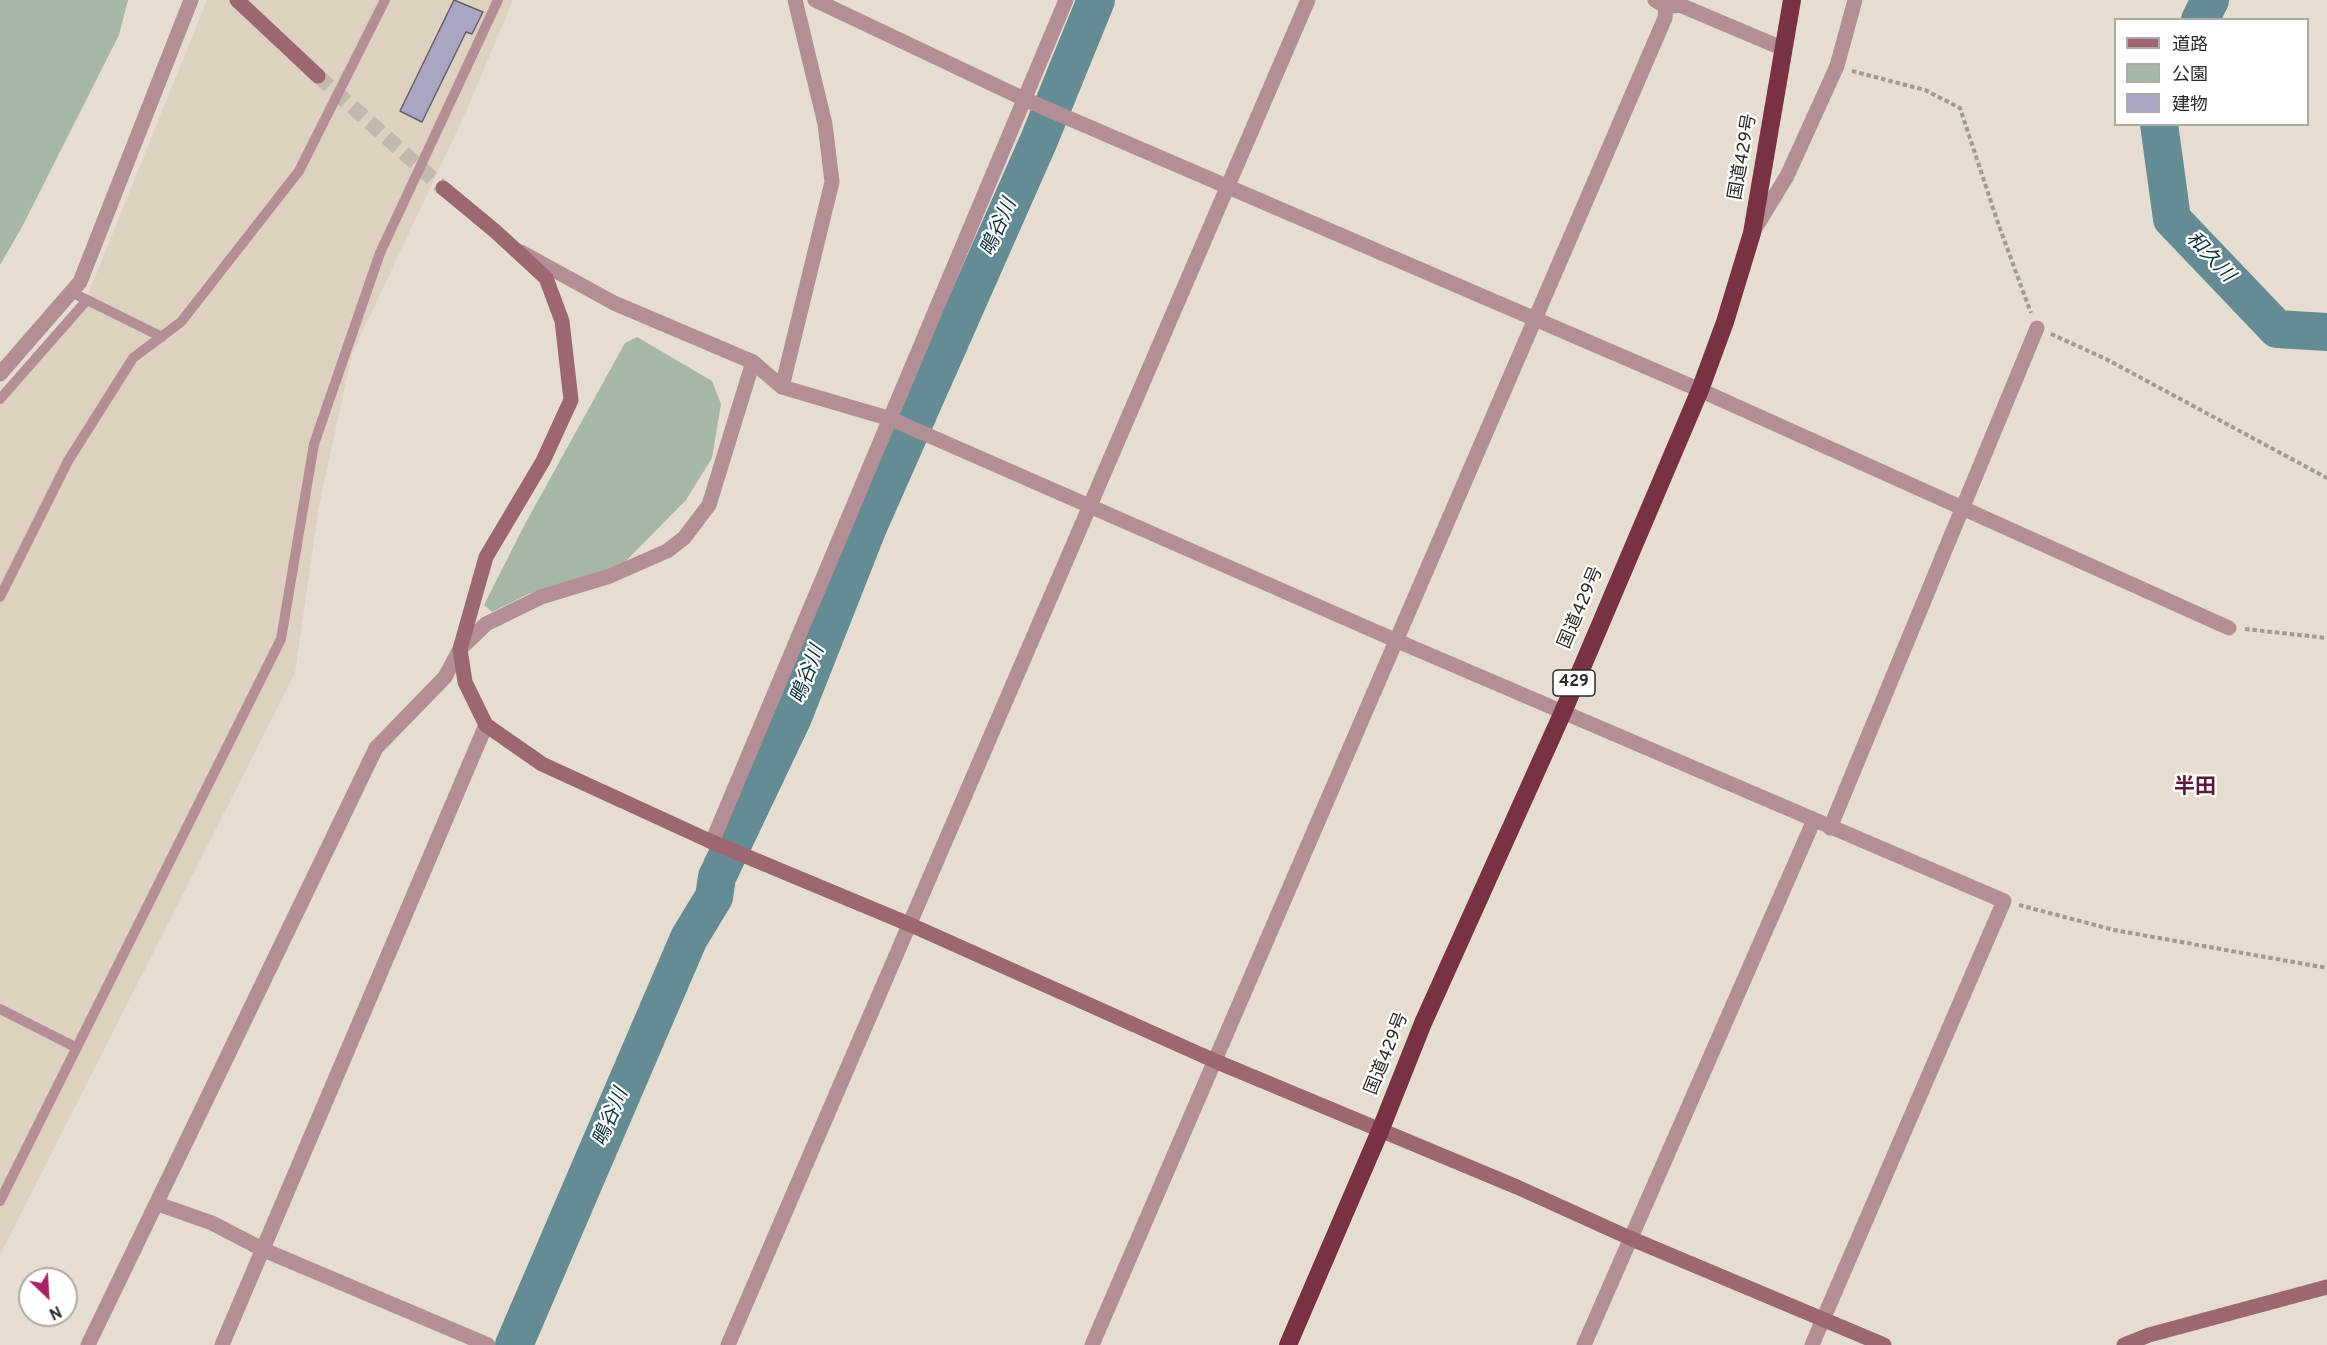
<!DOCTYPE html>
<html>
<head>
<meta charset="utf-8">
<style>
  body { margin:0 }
  #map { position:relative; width:2327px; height:1345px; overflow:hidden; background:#e6ddd1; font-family:Overpass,"Noto Sans JP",sans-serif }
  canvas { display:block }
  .legend { position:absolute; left:2114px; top:18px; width:195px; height:108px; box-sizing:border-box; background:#fff; border:2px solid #abaaa8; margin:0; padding:8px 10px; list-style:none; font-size:18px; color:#2e2a26 }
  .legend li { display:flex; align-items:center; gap:12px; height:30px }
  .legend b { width:30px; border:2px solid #abaaa8 }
  .north { position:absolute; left:18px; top:1267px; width:60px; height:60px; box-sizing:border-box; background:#fff; border:2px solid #abaaa8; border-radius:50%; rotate:155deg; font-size:16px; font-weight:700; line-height:24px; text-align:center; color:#2e2a26 }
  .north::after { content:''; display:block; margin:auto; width:21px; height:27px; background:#a82169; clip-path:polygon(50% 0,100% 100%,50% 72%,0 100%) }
</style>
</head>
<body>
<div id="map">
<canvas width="2327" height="1345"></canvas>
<ul class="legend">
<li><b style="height:8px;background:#9d6772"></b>道路</li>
<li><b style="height:16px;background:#a6b7a5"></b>公園</li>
<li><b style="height:16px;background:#a9a6c4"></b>建物</li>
</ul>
<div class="north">N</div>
</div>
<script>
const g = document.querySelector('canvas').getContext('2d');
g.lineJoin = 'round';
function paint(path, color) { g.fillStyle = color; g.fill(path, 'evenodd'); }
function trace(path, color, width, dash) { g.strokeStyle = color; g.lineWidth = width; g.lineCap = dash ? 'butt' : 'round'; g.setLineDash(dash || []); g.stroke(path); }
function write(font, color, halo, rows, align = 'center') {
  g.font = font + ' Overpass,"Noto Sans JP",sans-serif'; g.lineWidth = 4.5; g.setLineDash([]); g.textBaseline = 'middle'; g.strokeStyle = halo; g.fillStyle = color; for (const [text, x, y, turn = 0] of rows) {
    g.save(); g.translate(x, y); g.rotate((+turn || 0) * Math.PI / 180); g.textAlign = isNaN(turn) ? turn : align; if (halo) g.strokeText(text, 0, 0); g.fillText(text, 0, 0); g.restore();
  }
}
paint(new Path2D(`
  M207,0H513L466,112L352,354L319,506L295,673L0,1255V392L89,292Z`), '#ded1bf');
paint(new Path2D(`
  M0,0H128L119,35L22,227L0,265Z
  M637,337L712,381L721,404L712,458L686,500L623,564L599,574L528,594L492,612L484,605L525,524L625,343Z`), '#a6b7a5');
trace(new Path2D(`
  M2200,20L2210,0
  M2159,124L2172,219L2277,329L2327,332
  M514,1345L689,938L714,897L717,877L793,717L868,527L1039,140L1096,0`), '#658b94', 38);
const building = new Path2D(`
  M454,0L483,12L472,34L466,32L422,122L400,111Z`);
paint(building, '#a9a6c4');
trace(building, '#62616d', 1.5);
trace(new Path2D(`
  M318,76L443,188`), '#c1b9af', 15, [15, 8]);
trace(new Path2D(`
  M1852,71L1925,90L1960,108L1999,226L2031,313
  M2051,334L2106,359L2327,478
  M2245,629L2327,638
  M2019,905L2114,930L2327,968`), '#a19a91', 4, [4.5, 3]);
trace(new Path2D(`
  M71,292L162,337
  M0,399L87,300
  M0,597L68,461L133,358L181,322L299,171L385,0
  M0,1009L77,1048
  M0,1201L281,639L314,444L380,253L498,0`), '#b48e95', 10);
trace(new Path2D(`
  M815,0L1024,99L1700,390L2229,628
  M1655,0L1666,7L1680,5L1784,49
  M1754,230L1787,176L1837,66L1855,0
  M521,252L614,303L753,362L782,387L891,419L1395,640L2004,901L1812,1345
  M0,374L80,282L191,0
  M782,387L832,182L825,124L795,0
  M1830,828L2037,328
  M712,842L1066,0
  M158,1204L212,1223L264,1250L488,1345
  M88,1345L376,748L445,677L460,649L486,624L541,597L610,576L667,551L684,538L709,505L753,362
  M222,1345L486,725
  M728,1345L1308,0
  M1092,1345L1665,18L1666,7
  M1584,1345L1814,820`), '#b48e95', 15);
trace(new Path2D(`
  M237,0L318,76
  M443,188L495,231L546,278L562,321L571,400L543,461L486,557L460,649L465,682L486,725L542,764L712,842L911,925L1215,1061L1517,1187L1632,1239L1884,1345
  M2124,1345L2149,1335L2327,1287`), '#9d6772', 15);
trace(new Path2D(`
  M1288,1345L1380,1131L1423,1023L1563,712L1700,390L1725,322L1752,233L1792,0`), '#7b3144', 18);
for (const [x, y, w] of [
  [1574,683,42]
]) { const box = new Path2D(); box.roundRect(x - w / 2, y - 13, w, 26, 4.5); g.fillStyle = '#fff'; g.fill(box); trace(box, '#2e2a26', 1.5); }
write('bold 16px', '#2e2a26', null, [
  ["429",1574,683]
]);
write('18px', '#2e2a26', '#fff', [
  ["国道429号",1744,157,-80],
  ["国道429号",1582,608,-67],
  ["国道429号",1388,1054,-68]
]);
write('italic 20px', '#11363f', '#fff', [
  ["鴫谷川",1000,228,-66],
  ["和久川",2209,258,47],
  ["鴫谷川",809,675,-69],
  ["鴫谷川",612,1118,-67]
]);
write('bold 21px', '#5a1a39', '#fff', [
  ["半田",2195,789]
]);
</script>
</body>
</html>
